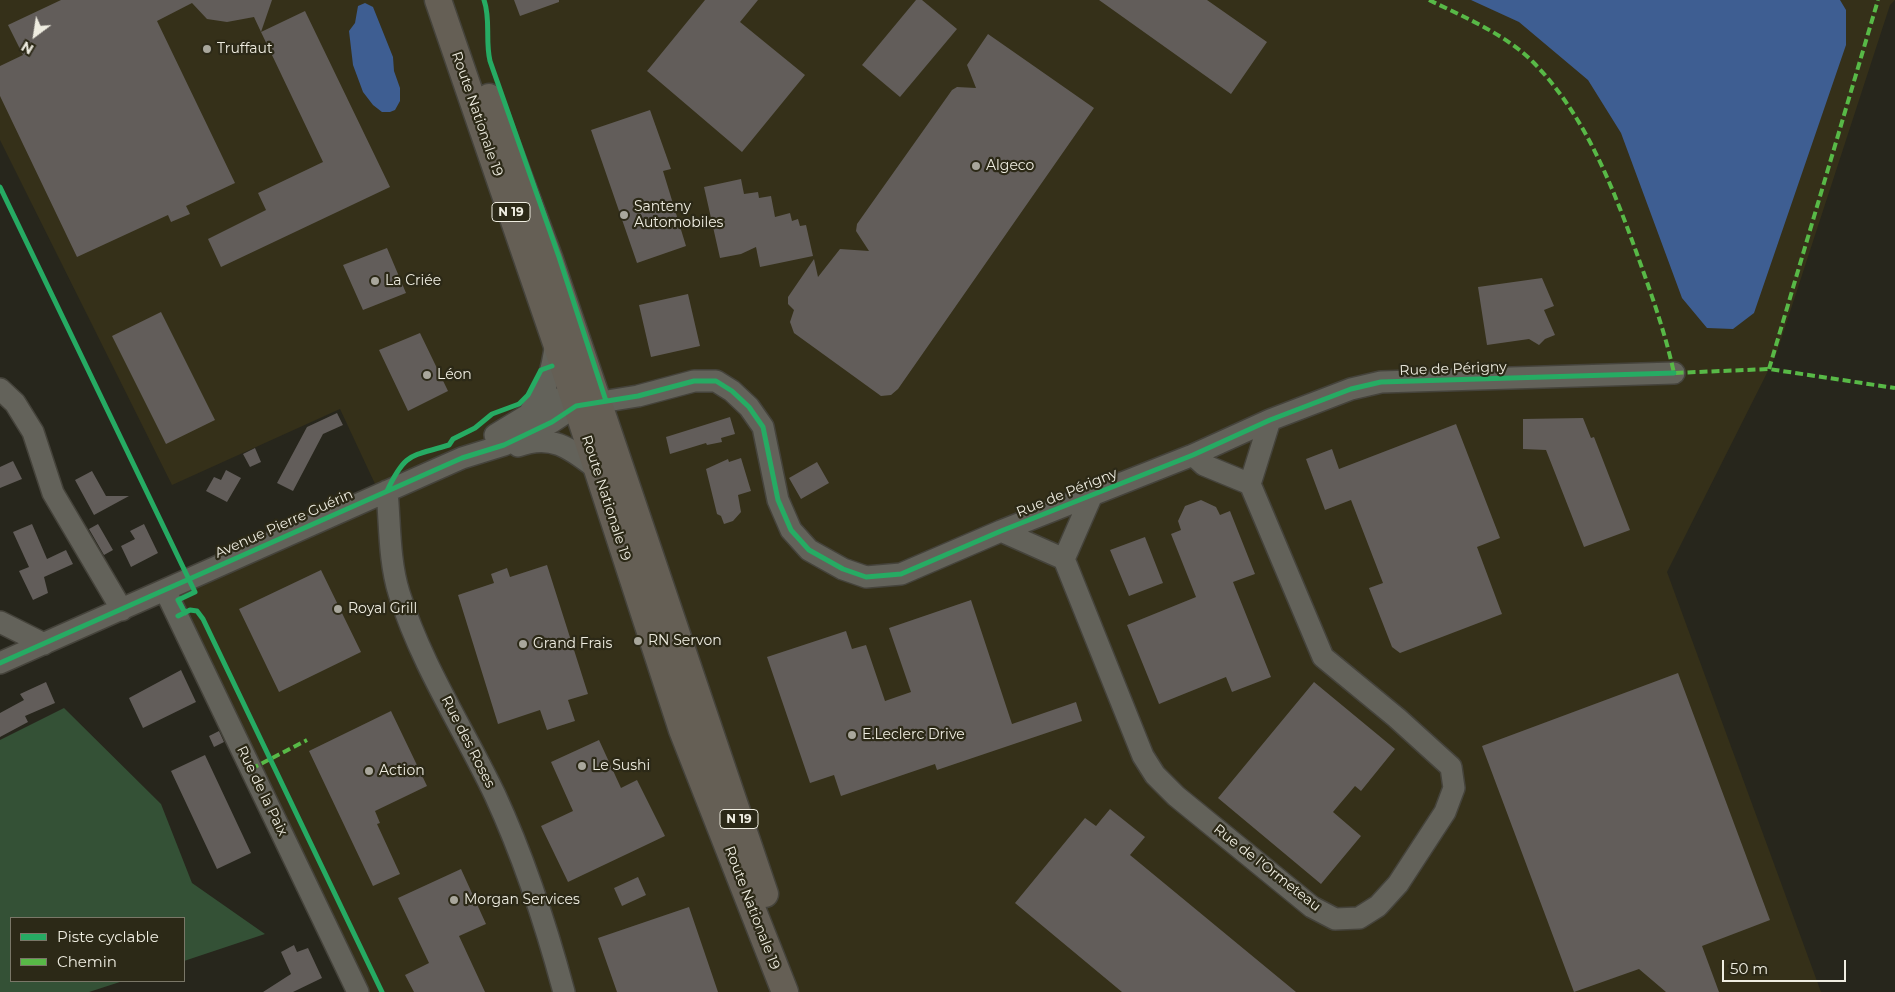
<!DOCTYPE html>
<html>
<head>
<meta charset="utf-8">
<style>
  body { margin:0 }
  #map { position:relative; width:1895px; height:992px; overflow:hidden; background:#27261c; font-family:Montserrat,sans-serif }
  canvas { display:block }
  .legend { position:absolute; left:10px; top:917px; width:175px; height:65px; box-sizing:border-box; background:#2c2917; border:1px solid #7a7768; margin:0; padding:6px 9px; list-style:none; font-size:15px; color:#efede1 }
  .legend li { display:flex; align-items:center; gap:10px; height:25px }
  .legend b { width:25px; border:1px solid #7a7768 }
  .north { position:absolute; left:10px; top:10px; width:50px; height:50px; -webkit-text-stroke:4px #2c2917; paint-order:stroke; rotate:211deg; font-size:14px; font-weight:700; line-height:20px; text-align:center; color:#efede1 }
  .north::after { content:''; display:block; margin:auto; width:18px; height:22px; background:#efede1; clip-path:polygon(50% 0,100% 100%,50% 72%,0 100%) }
  .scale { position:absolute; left:1722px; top:960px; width:124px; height:22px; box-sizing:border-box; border:2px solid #efede1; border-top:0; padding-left:6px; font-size:15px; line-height:18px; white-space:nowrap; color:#efede1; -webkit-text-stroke:4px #2c2917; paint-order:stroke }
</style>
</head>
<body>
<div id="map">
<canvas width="1895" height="992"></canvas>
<ul class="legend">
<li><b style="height:6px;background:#26ab63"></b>Piste cyclable</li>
<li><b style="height:6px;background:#58b947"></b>Chemin</li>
</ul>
<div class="north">N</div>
<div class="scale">50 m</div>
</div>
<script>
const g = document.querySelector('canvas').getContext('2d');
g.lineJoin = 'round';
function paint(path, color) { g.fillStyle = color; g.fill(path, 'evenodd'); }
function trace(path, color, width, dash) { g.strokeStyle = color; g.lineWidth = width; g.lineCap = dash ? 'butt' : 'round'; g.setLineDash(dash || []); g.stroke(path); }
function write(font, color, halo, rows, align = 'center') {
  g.font = font + ' Montserrat,sans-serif'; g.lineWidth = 4.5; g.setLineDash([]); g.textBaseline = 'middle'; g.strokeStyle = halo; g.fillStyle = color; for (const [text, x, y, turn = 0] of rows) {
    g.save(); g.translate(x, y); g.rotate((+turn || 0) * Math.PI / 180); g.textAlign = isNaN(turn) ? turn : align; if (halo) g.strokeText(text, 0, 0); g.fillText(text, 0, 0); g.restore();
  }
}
paint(new Path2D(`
  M0,0H1895L1890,5L1776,355L1667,572L1821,992H367L172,578L376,486L340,409L172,485L0,140Z`), '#353019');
paint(new Path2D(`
  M64,708L161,804L192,883L265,934L184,961V918H11V981H123L89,992H0V740Z`), '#345136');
paint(new Path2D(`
  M1471,0H1840L1846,10V45L1754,313L1733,329L1707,328L1682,298L1621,133L1588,80L1519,22Z
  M365,3L373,7L393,57L394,71L400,88V101L395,110L390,112H382L373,105L363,92L353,65L349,31L355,23L358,6Z`), '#3e5e92');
paint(new Path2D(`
  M61,0H272L261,32L254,17L227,22L207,19L192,3L157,21L235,183L186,206L190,214L171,222L168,215L77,257L0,96V66L23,55L8,25Z
  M514,0H559V2L520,16Z
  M705,0H758L740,22L805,75L742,152L647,71Z
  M916,0H922L957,29L900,97L862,65Z
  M1099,0H1207L1267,42L1231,94Z
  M305,11L390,187L221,267L208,239L266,210L258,193L323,162L261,32Z
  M988,34L1094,108L898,389L891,395L881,396L794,333L790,322L794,310L788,304V297L814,259L818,277L840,249L869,251L856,231L857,224L952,90L957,87L976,88L967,65Z
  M650,110L671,169L663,171L686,246L637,263L591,130Z
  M741,179L744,194L758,192L759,198L771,196L775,217L790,213L792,221L798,219L800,226L806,225L813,256L760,267L756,247L741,254L720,258L704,187Z
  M387,248L406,293L363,310L343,265Z
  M1542,278L1554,306L1544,310L1555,335L1545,339L1539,345L1529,339L1487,345L1478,287Z
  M688,294L700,346L651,357L639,305Z
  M161,312L215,420L166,444L112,336Z
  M420,333L448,391L408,411L379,350Z
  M337,413L343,425L323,434L293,491L277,483L307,427Z
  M730,417L735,434L721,438L722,442L707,445L706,443L670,454L666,437Z
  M1583,418L1591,438L1594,437L1630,530L1584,547L1546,450L1523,449V419Z
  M1456,424L1500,538L1477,547L1502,614L1400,653L1392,647L1369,588L1383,583L1351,500L1325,510L1306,459L1332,449L1339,469Z
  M255,448L261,462L250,467L243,454Z
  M741,458L751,491L738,495L741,512L733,521L724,524L721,516L717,514L706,469L728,459L729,462Z
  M13,461L22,479L0,488V467Z
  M817,462L829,483L801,499L789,478Z
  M226,470L241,478L227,502L206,491L214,477L221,480Z
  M92,471L106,496H129L94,515L75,480Z
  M1201,500L1216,507L1220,515L1230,511L1255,574L1233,582L1271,677L1232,692L1226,677L1159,704L1127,625L1196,597L1171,534L1181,530L1178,521L1185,506Z
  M32,524L47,559L66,550L73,564L44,577L48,593L33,600L19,571L29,567L13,532Z
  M98,524L113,550L104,555L89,529Z
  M144,524L158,553L131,567L121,546L135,539L130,531Z
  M1145,537L1163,583L1129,596L1110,550Z
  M547,565L588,694L568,700L575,721L547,730L540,710L498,724L458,595L494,583L491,574L507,568L510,577Z
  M321,570L361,652L279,692L239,609Z
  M971,600L1012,724L1076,702L1082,721L937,770L935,764L841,796L834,775L810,783L767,657L846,631L852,649L866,645L885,701L911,692L889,628Z
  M181,670L196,702L143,728L129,698Z
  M1678,673L1770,920L1702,946L1719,992H1666L1639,969L1574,992L1482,746Z
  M46,682L55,703L25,716L28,722L0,737V713L24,700L20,694Z
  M1314,682L1395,749L1361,791L1355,786L1333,812L1361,836L1321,884L1218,798Z
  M391,711L427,786L375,811L380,823L377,824L400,874L373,886L309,751Z
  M219,731L224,742L214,747L209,736Z
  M599,740L621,788L637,780L665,836L568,882L541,826L573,811L551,762Z
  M205,755L251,853L217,869L171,771Z
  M1110,809L1145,837L1130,855L1296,992H1122L1015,903L1085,818L1096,826Z
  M461,869L486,924L459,936L485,992H414L405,975L429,963L398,898Z
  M638,877L646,895L622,906L614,888Z
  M689,907L718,992H617L598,938Z
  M294,945L297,952L308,948L322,978L293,992H263L291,974L281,952Z`), '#625d5a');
const minor = new Path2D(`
  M0,389L15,403L33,432L53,493L122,610
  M531,410C548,391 552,368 556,343
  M495,435L554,399H564L576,406
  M518,446C552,433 571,449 597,469
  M1193,455L1204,465L1250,484
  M387,491C390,524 389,561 399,593C421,664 463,728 495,795C524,858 546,925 564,992
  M1001,531L1064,559L1143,756L1155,775L1176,796L1312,907L1335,919L1359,918L1378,906L1398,884L1445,812L1454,788L1451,767L1397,718L1323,657L1250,484L1270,420
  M1064,559L1092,495
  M165,590L358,992
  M0,622L44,644
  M0,663L462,458L504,445L552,422L576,406L638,396L694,381H716L732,391L749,407L763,427L778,500L791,530L809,550L843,569L866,577L901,574L1001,531L1193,455L1270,420L1351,389L1381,382L1674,373`);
const major = new Path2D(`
  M438,0L556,343L682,730L785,992
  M489,97L549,257L765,894`);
trace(minor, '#45433b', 24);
trace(major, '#45433b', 29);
trace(minor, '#63625a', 21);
trace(major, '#655f55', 26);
trace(new Path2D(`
  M1429,0C1464,17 1505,34 1533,62C1585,115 1612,185 1637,254C1651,293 1665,332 1674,373L1769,369L1895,388
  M1769,369L1878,0
  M251,769L307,740`), '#58b947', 4, [8, 4]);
trace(new Path2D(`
  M484,0C491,20 485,40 490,61L559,257L606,401
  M0,187L195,592L178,600L185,613
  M387,491C406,451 411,457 449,445L453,439L475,428L492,414L519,404L528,395L541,370L552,366
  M178,616L190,610L197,611L203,619L382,992
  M0,663L462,458L504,445L552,422L576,406L638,396L694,381H716L732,391L749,407L763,427L778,500L791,530L809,550L843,569L866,577L901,574L1001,531L1193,455L1270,420L1351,389L1381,382L1674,373`), '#26ab63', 5);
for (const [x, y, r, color] of [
  [207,49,5,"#a9a79c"],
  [976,166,5,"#a9a79c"],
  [624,215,5,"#a9a79c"],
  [375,281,5,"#a9a79c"],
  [427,375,5,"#a9a79c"],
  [338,609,5,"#a9a79c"],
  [638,641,5,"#a9a79c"],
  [523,644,5,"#a9a79c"],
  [852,735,5,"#a9a79c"],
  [582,766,5,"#a9a79c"],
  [369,771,5,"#a9a79c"],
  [454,900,5,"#a9a79c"]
]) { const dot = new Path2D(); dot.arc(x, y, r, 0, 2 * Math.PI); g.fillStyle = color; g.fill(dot); trace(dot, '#2c2917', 2); }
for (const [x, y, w] of [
  [511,212,38],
  [739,819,38]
]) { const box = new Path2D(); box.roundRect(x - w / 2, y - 9.5, w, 19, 4); g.fillStyle = '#2c2917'; g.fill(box); trace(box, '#efede1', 1); }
write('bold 12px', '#efede1', null, [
  ["N 19",511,212],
  ["N 19",739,819]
]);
write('14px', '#efede1', '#2c2917', [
  ["Truffaut",217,49],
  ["Algeco",986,166],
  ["Santeny",634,207],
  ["Automobiles",634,223],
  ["La Criée",385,281],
  ["Léon",437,375],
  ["Royal Grill",348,609],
  ["RN Servon",648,641],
  ["Grand Frais",533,644],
  ["E.Leclerc Drive",862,735],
  ["Le Sushi",592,766],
  ["Action",379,771],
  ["Morgan Services",464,900]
], 'left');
write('14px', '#efede1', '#2c2917', [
  ["Route Nationale 19",477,114,71],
  ["Rue de Périgny",1453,369,-2],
  ["Rue de Périgny",1067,493,-22],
  ["Route Nationale 19",606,498,72],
  ["Avenue Pierre Guérin",284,524,-24],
  ["Rue des Roses",468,742,63],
  ["Rue de la Paix",262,791,64],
  ["Rue de l'Ormeteau",1267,868,38],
  ["Route Nationale 19",752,908,69]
]);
</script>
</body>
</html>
